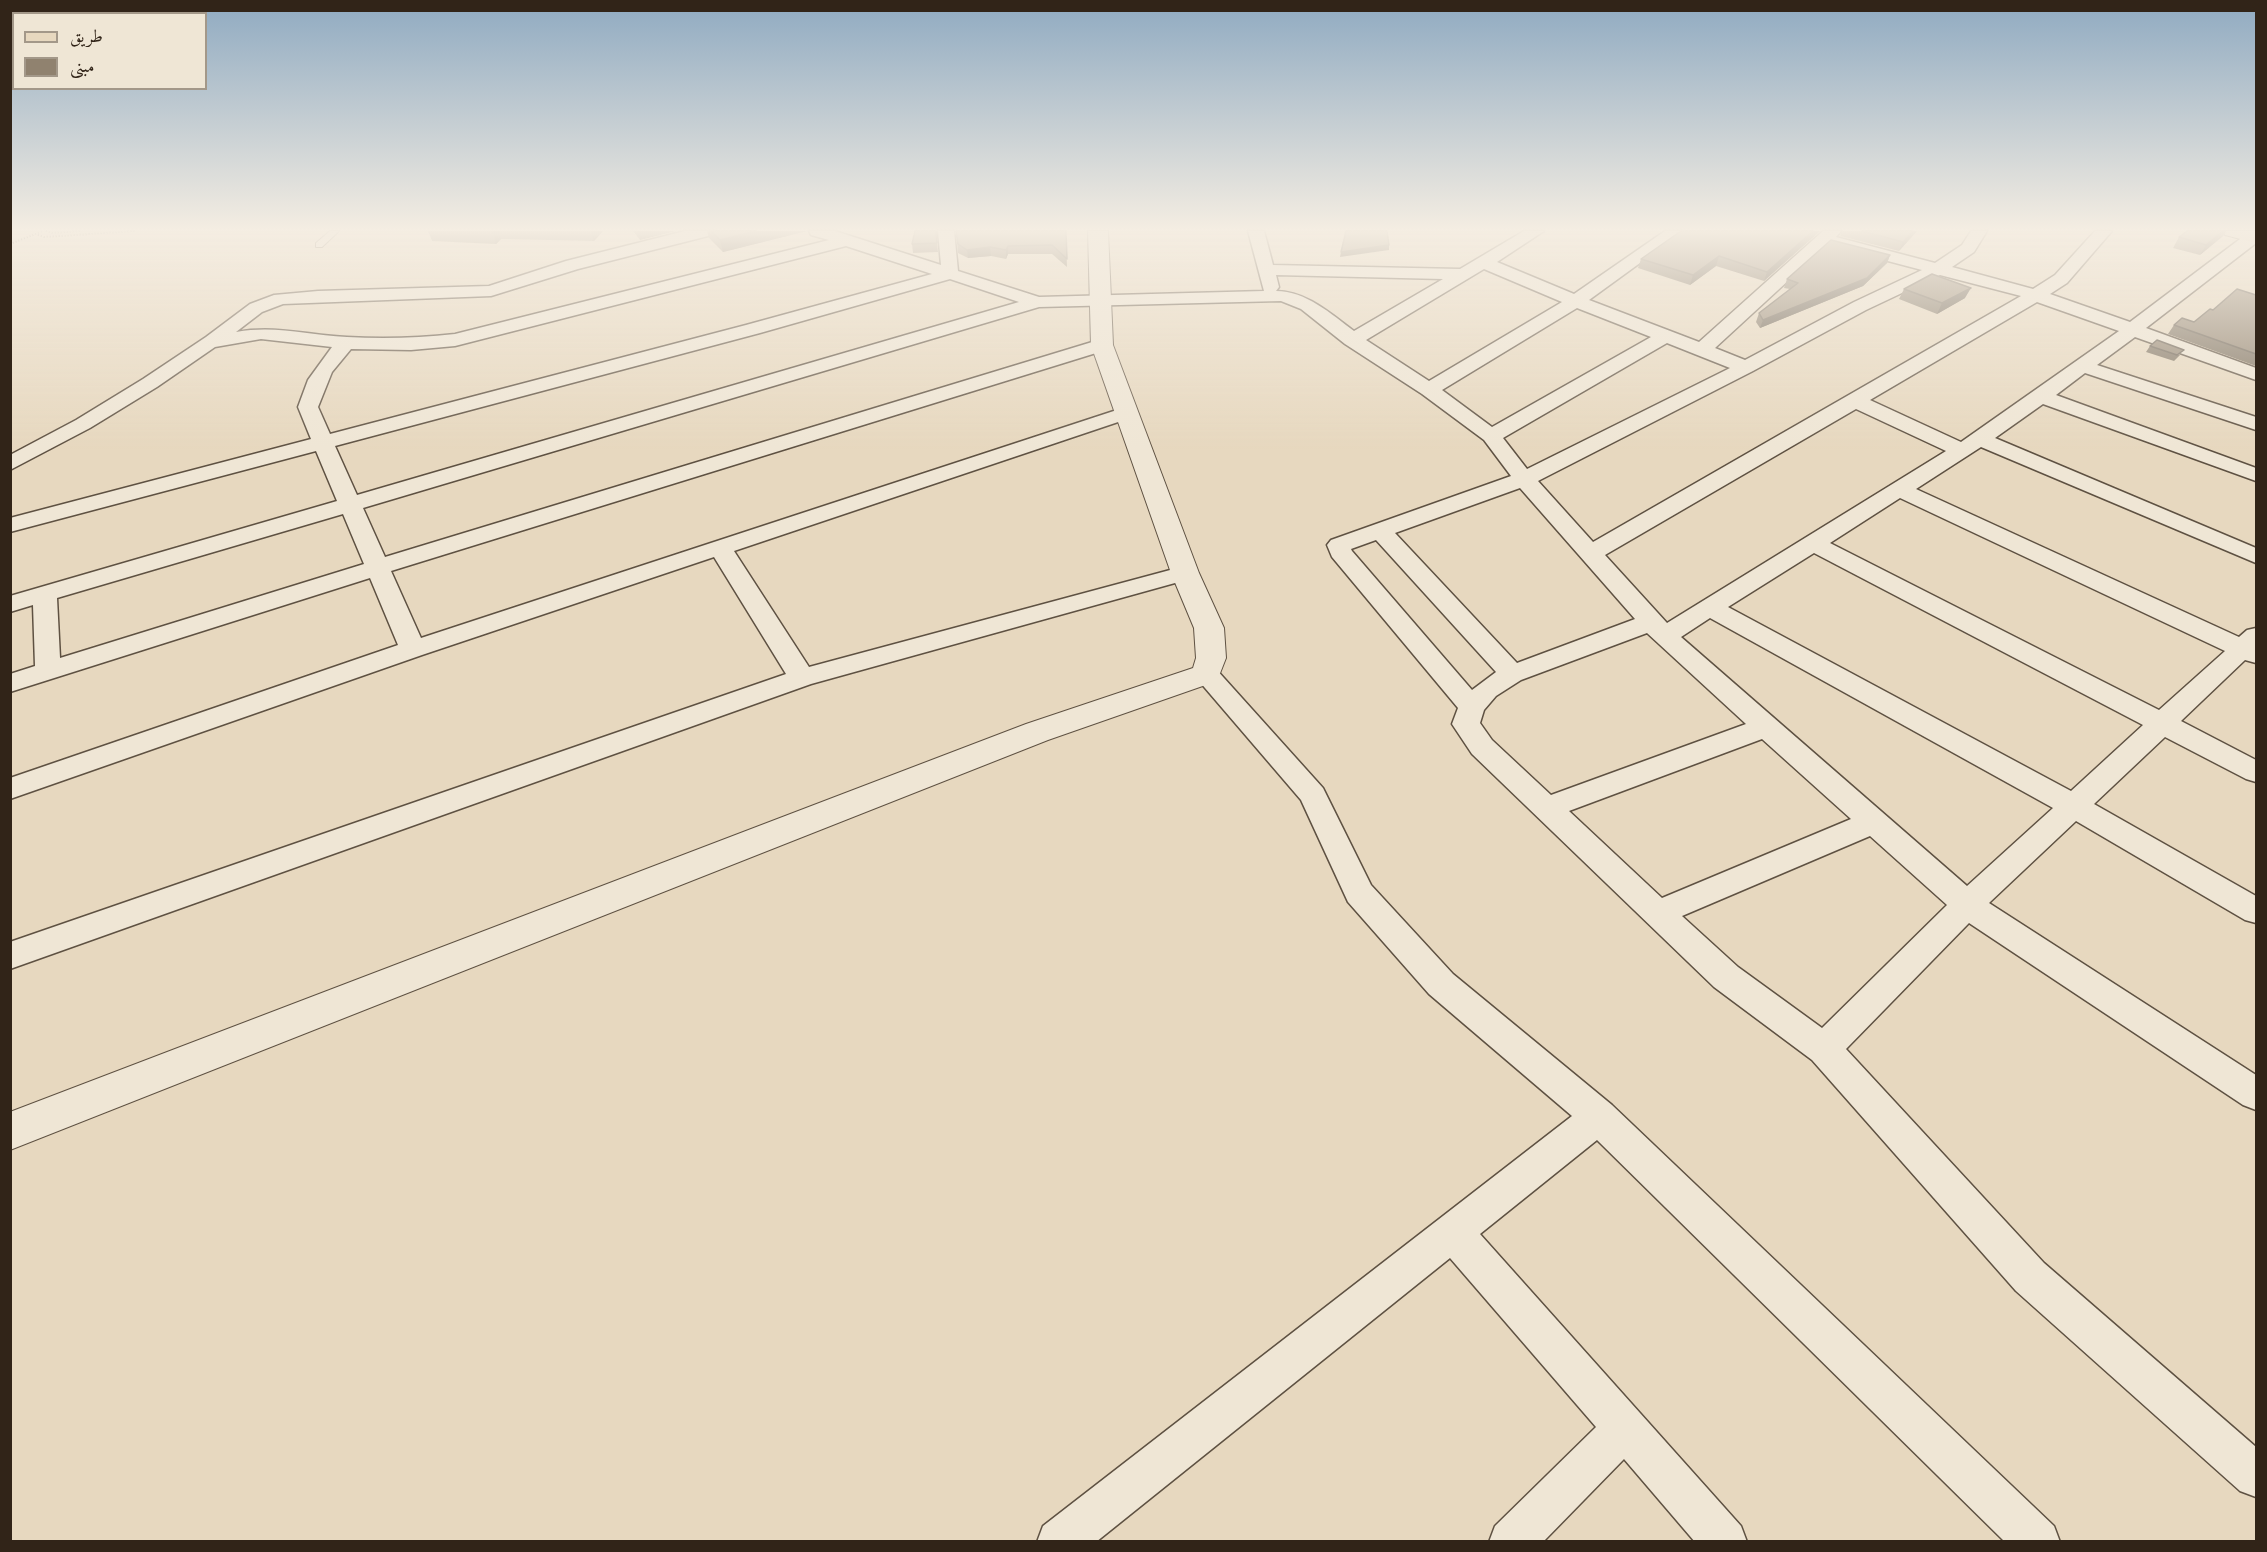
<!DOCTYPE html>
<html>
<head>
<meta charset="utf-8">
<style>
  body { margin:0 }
  #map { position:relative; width:2267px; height:1552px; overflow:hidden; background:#e7d8bf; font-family:"Sorts Mill Goudy",Amiri,serif }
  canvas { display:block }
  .frame { position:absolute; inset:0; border:12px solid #312418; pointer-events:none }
  .legend { position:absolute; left:12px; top:12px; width:195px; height:78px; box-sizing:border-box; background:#efe6d5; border:2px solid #a39889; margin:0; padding:8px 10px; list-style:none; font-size:18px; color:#312418 }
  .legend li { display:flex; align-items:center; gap:12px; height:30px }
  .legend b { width:30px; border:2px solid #a39889 }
</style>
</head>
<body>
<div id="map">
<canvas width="2267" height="1552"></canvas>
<div class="frame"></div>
<ul class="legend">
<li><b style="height:8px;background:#e7d8bf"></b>طريق</li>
<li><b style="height:16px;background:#90826f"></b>مبنى</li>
</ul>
</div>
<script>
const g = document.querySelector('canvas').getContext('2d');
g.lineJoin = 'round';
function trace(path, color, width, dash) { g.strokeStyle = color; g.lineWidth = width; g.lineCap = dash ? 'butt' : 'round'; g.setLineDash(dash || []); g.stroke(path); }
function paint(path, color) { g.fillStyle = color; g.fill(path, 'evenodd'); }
const service = new Path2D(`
  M330,231H339L322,247H316V243Z`);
const minor = new Path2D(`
  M685,231H714L712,235L578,269L491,296L283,304L262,312L236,332C276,325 307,335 347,337C383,339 419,338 455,334L829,240L811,235L809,231H835L941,265L938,231H954L958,271L1039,297L1264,291L1248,231H1264L1273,265L1460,269L1524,231H1544L1497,262L1574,294L1665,231H1684L1589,300L1699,342L1823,231H1841L1836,237L1935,263L1962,245L1971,231H1987L1974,252L1952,267L2033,289L2055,275L2095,231H2112L2067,283L2050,294L2130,322L2248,233H2256V243L2146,328L2256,368V380L2135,337L2097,365L2256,417V430L2085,373L2056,395L2256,468V481L2043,404L1995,438L2256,548V563L1981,447L1916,489L2239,637L2247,630L2256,628V663L2245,660L2181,721L2256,760V782L2246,779L2165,737L2094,804L2256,896V923L2245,920L2076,821L1989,903L2256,1075V1110L2243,1105L1969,923L1846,1049L2044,1263L2256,1447V1497L2240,1491L2016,1291L1812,1060L1714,987L1472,754L1452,724L1458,708L1332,557L1327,545L1331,540L1511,476L1484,440L1422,394L1345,344L1301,309L1281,301L1039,307L363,508L385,557L1102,339L1109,341L1112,345L1109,349L391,571L421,638L1126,407L1133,409L1136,413L1133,417L734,551L809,667L1185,566L1193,568L1197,573L1193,578L811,684L10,969V942L786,674L714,557L422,655L10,799V778L398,645L370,578L10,692V674L35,666L33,605L10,612V596L337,501L316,451L10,532V518L311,439L298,407L308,380L332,347L261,339L215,347L157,387L90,428L10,470V455L76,420L143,379L206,337L250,304L274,295L318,291L489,286L566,261ZM1827,245L1922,270L1854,302L1745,360L1715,348ZM846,246L932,274L746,325L330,434L318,407L332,372L351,349L411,350L455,346ZM1484,269L1562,302L1429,381L1366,340ZM1276,275L1443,279L1354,331C1331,314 1306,291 1276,291L1279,287ZM1940,275L2021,296L1593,542L1538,481L1753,371L1866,310ZM950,279L1019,302L357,495L335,446L760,333ZM2037,302L2119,331L1961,442L1870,400ZM1577,308L1651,337L1492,427L1442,390ZM1667,343L1730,368L1527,469L1503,438ZM1856,409L1946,451L1667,623L1605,555ZM1520,488L1635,619L1517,663L1395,533ZM1900,498L2225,651L2159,710L1830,543ZM343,514L364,564L60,658L57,598ZM1376,540L1496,672L1472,690L1352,551L1351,549ZM1814,553L2143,725L2071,791L1728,607ZM1710,618L2053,808L1967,886L1681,637ZM1647,633L1746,724L1551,795L1492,740L1480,723L1484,710L1496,696L1521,680ZM1762,739L1851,819L1662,898L1569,811ZM1870,836L1947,905L1822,1028L1738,967L1682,916Z
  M1206,665L1215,668L1323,788L1371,885L1453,974L1612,1105L2054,1526L2060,1542H2005L1597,1140L1480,1234L1741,1526L1747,1542H1695L1624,1459L1543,1542H1489L1495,1526L1596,1427L1450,1258L1096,1542H1037L1043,1526L1572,1116L1429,994L1348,902L1301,800L1193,674L1197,668Z`);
const tertiary = new Path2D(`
  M1088,231H1108L1113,345L1199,573L1224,628L1226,658L1217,681L1048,740L10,1150V1112L1026,724L1193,668L1196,658L1194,628L1171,573L1091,345Z`);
const primary = new Path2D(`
  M2223,231H2256V243L2225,235Z`);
trace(service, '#5e5142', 2);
trace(minor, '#5e5142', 3);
trace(tertiary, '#5e5142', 2);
trace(primary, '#312418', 2);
trace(new Path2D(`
  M46,231L52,233L80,231
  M38,235L44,237L135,231
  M10,244L43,231`), '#312418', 2, [1, 2]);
paint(service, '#efe6d5');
paint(minor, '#efe6d5');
paint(tertiary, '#efe6d5');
paint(primary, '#e7d8bf');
paint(new Path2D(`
  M428,231H603L594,241L501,239L496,244L432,241Z
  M633,231H675L640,240Z
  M707,231H807L723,252L709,238Z
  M915,231H936L938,252L913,253L912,244Z
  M956,231H1066L1067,267L1052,254H1008L1006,259L991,256L968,258L958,253Z
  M1681,231H1820L1764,281L1716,266L1690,285L1638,268L1641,259Z
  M1842,231H1917L1899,251L1840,236Z
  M2187,231H2226L2223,236L2200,255L2173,248L2179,237Z
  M1890,255L1887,263L1863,286L1760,328L1756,322L1759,313L1790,289L1784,288L1787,279Z
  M1904,289L1965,298L1937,314L1899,299Z
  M2256,295V366L2168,334L2174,325L2194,322L2213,310Z
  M2150,346L2180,355L2174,361L2146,352Z`), '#7c705f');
paint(new Path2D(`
  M492,231H499L501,239L496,244Z
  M591,231H603L594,241Z
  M638,231H675L640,240Z
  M756,231H807L723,252L720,240Z
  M1813,231H1820L1764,281L1767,272Z
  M1913,231H1917L1899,251L1903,242Z
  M2223,231H2226L2223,236L2200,255L2206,245Z
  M1389,245V250L1340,257L1341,252Z
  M1008,246V254L1006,259V250Z
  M990,247L991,256L968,258L967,250Z
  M1890,255L1887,263L1863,286L1760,328L1763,320Z
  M1719,256L1716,266L1690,285L1693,275Z
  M1971,288L1965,298L1937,314L1942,303Z`), '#655b4e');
const building = new Path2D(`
  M711,231H756L720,240Z
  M915,231H936L937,243L912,244Z
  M956,231H1066L1067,259L1052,245L1008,246L1006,250L990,247L967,250L958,244Z
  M1346,231H1387L1389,245L1341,252Z
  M1681,231H1813L1767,272L1719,256L1693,275L1641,259Z
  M1862,231H1913L1903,242Z
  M2187,231H2223L2206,245L2179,237Z
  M1831,240L1890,255L1867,278L1763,320L1759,313L1798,283L1787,279Z
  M1932,274L1971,288L1942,303L1904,289Z
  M2237,289L2256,295V354L2174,325L2182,318L2194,322L2210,309L2213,310Z
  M2157,340L2184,350L2177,355L2150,346Z`);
paint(building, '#90826f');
trace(building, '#655b4e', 1.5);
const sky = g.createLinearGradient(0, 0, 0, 449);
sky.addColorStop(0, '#8faac1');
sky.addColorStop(0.51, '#f4ede2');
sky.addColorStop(1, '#f4ede200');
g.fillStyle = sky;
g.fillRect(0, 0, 2267, 449);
</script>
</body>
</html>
